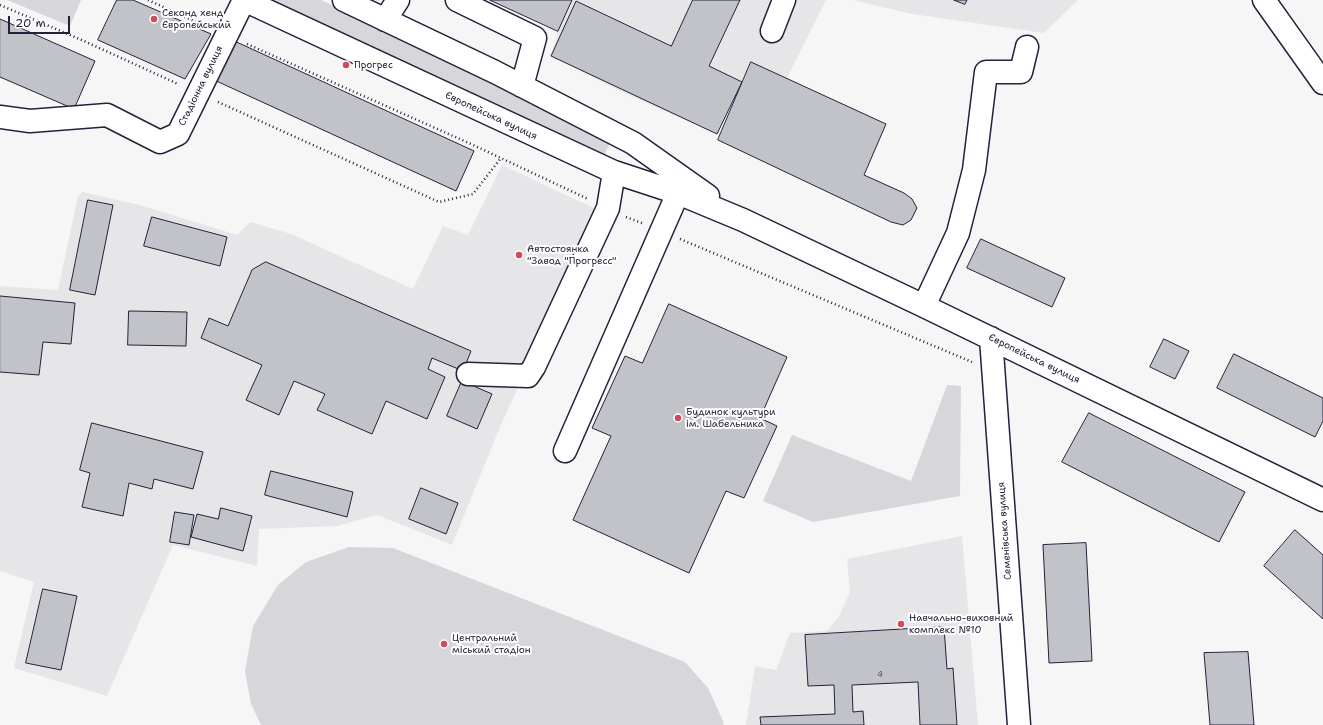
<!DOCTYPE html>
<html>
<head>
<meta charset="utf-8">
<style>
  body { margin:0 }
  #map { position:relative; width:1323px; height:725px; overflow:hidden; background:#f6f6f7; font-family:"Shantell Sans",sans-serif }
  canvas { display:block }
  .scale { position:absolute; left:8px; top:16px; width:62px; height:18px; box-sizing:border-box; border:2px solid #22223b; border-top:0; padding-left:5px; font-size:12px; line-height:14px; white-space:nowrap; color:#22223b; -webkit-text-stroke:3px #fff; paint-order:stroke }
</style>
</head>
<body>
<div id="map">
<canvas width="1323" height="725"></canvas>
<div class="scale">20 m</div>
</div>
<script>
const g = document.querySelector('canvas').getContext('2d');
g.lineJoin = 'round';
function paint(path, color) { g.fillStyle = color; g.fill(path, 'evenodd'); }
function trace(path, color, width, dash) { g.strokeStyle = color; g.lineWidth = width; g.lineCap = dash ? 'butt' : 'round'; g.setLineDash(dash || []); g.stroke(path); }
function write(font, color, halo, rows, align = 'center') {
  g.font = font + ' "Shantell Sans",sans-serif'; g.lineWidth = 4; g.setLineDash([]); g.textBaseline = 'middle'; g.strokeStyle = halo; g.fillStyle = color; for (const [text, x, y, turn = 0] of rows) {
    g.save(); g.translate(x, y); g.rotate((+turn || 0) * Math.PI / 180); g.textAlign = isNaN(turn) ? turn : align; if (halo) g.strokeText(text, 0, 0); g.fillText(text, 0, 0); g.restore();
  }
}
paint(new Path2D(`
  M490,0H826L787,78L751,62L717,134L624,93L551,56L558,31Z
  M853,0H1078L1044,33L912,14Z
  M502,165L598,210L500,427L452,545L377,515L337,526L259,529L257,566L173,545L107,696L14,668L34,582L0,571V286L58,290L78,196L83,192L140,205L237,235L250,222L291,234L413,289L443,226L468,235Z
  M962,536L978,725H746L755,666L776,670L790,633L827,631L839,616L850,592L847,559Z`), '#e6e6e9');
paint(new Path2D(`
  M7,0H81L70,26Z
  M268,0H321L328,3L611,140L603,159Z
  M947,385L961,386L960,496L813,522L763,501L792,435L911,481Z
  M349,547L393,548L685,662L708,688L723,721L724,725H261L251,704L245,671L253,626L278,585L306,562Z`), '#d7d7db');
const building = new Path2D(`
  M117,0H133L211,34L185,79L98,40Z
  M490,0H572L558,31Z
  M693,0H740L709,66L742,82L717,134L551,56L576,1L671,46Z
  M954,0H967L965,4Z
  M0,19L95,61L74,109L0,77Z
  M230,39L474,151L456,191L212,79Z
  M751,62L886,124L864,175L904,193L912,199L917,208L911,220L903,225L891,222L718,140Z
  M88,200L113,205L95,295L70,290Z
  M152,217L227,237L220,266L144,246Z
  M981,239L1065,278L1052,307L967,268Z
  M266,262L471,351L463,371L432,358L428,369L445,377L427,419L386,401L372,434L317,410L325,394L294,381L279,415L246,400L262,365L201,338L209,318L228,326L252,270Z
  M0,296L75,303L71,344L43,342L39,375L0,372Z
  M669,304L787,357L760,418L777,426L744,498L726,491L689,573L573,520L611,436L592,428L625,356L642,363Z
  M129,311L187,312L186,346L128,345Z
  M1164,339L1189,351L1175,379L1150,367Z
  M1234,354L1323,398V421L1315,437L1217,388Z
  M462,381L492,394L477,429L447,416Z
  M1089,413L1245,492L1219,542L1062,462Z
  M92,423L203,452L193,489L154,479L152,489L129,483L123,516L82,507L90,473L80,470Z
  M271,471L353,492L347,517L265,495Z
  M421,488L458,503L446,534L409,519Z
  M221,508L252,516L243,551L191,537L197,514L218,519Z
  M175,512L194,515L189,545L170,542Z
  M1295,530L1323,555V619L1264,566Z
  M1086,543L1092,661L1049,663L1043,545Z
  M43,589L77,596L61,670L26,663Z
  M944,627L947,669L953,668L957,725H920L918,682L852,685L853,712L863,711L864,725H761L760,717L835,714L834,685L808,686L805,635Z
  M1248,652L1254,725H1210L1204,653Z`);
paint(building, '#c2c2c9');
trace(building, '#22223b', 1);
const minor = new Path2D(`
  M244,0L614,172L678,193L743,220L924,306L1323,500
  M344,0L495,72L633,143L708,196
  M457,0L535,38L522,86
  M1264,0L1323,83
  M385,20L398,0
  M772,31L784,0
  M0,117L30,121L107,115L160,142L178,134L244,0
  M924,306L958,233L974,170L986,72H1021L1027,47
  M991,338L1019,725
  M468,374L528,376L534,367L608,208L614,172
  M565,451L678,193`);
trace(minor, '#22223b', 25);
trace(new Path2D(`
  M148,0L207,27
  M0,5L84,41L178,84
  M247,44L471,144L588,199
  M218,102L439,202L473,194L501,158
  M626,217L642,223
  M680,239L972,362`), '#22223b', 2.5, [1, 3]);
trace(minor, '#fff', 22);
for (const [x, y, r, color] of [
  [154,19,4,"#d1495b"],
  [346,65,4,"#d1495b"],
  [519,255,4,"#d1495b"],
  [678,418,4,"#d1495b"],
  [901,624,4,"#d1495b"],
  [444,644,4,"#d1495b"]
]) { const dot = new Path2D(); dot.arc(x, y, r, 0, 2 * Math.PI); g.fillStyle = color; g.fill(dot); trace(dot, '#fff', 1.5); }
write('8px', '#4a4a5e', null, [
  ["4",880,675]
]);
write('10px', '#22223b', '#fff', [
  ["Секонд хенд",162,13],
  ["Європейський",162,25],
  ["Прогрес",354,65],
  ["Автостоянка",527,249],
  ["\"Завод \"Прогресс\"",527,261],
  ["Будинок культури",686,412],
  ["ім. Шабельника",686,424],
  ["Навчально-виховний",909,618],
  ["комплекс №10",909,630],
  ["Центральний",452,638],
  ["міський стадіон",452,650]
], 'left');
write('10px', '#22223b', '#fff', [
  ["Стадіонна вулиця",201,86,-64],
  ["Європейська вулиця",491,116,25],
  ["Європейська вулиця",1034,359,26],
  ["Семенівська вулиця",1005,531,-94]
]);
</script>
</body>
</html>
